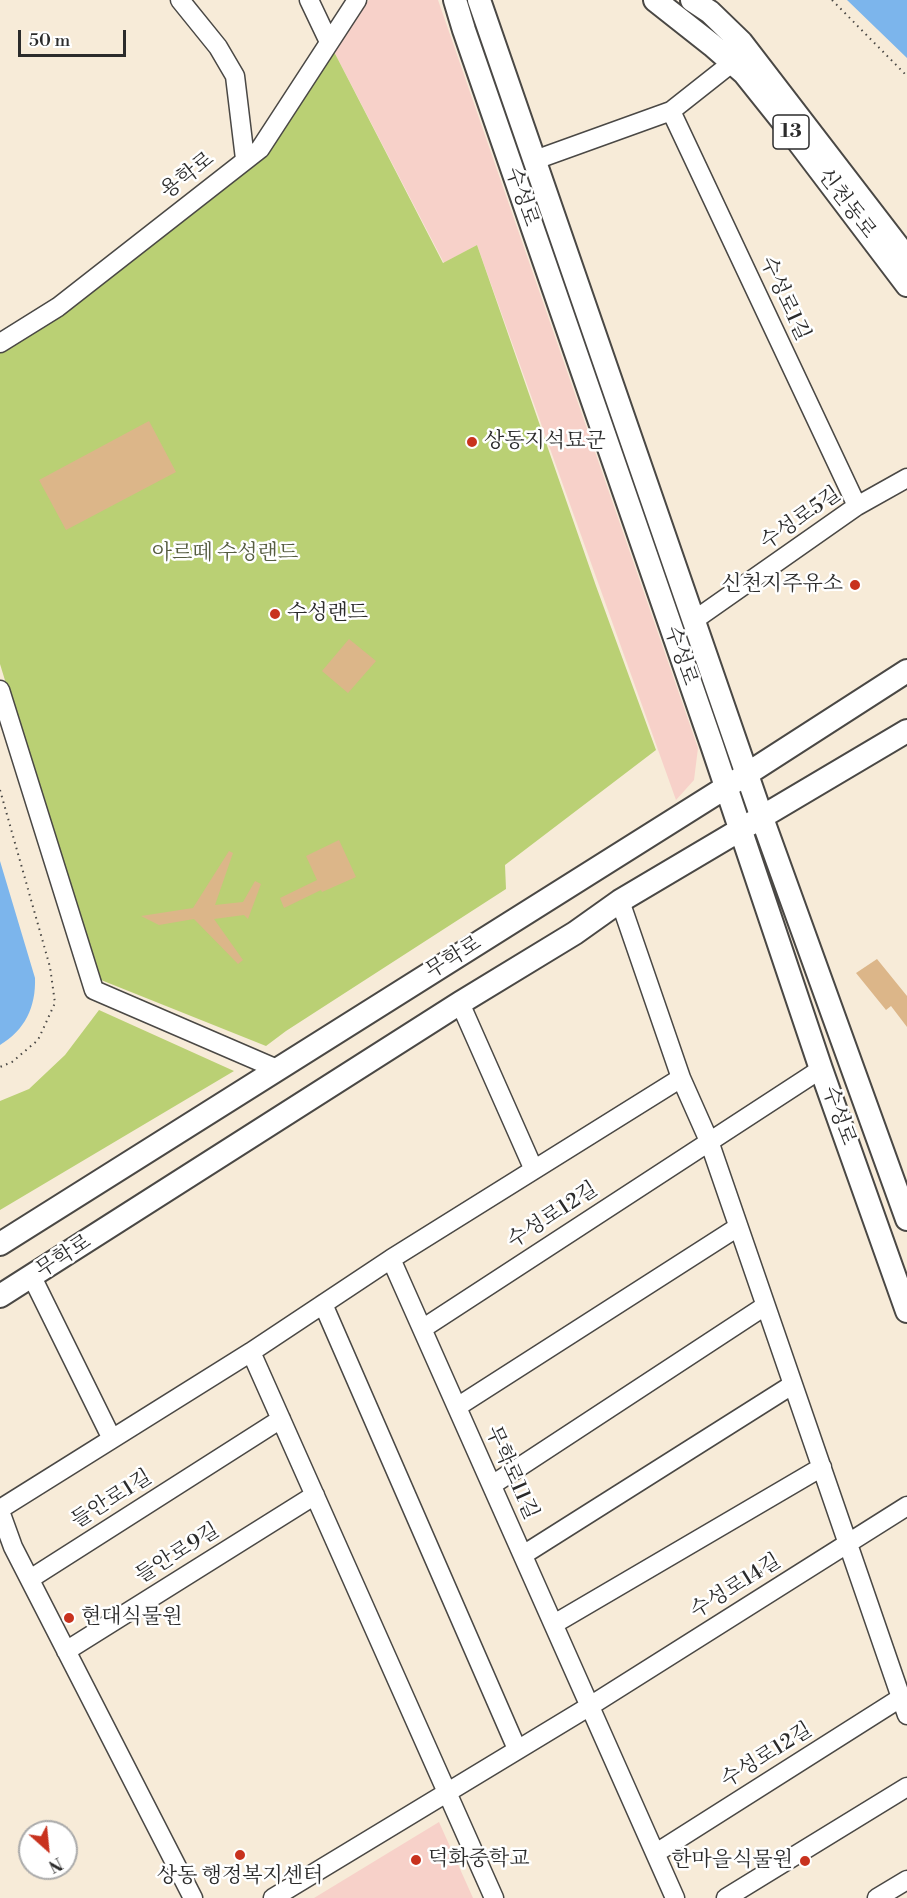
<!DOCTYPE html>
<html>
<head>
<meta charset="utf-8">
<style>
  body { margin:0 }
  #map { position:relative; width:907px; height:1898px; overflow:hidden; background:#f7ebd8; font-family:"Libre Bodoni",serif }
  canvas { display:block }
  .north { position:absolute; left:18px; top:1820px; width:60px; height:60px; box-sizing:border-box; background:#fff; border:2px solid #aaa; border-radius:50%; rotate:153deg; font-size:16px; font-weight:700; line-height:24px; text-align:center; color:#2b2b2b }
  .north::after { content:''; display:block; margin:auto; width:21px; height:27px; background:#c8321e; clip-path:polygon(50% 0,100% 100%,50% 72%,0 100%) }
  .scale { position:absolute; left:18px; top:30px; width:108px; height:27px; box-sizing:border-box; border:3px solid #2b2b2b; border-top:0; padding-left:8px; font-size:18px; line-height:21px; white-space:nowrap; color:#2b2b2b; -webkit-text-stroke:4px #fff; paint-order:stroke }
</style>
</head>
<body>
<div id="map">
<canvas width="907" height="1898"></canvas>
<div class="north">N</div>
<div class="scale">50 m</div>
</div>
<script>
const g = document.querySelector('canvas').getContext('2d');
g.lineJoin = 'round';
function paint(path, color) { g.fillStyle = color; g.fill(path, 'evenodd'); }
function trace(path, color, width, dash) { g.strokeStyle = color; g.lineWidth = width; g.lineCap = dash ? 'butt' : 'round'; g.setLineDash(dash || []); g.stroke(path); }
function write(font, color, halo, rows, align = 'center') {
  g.font = font + ' "Libre Bodoni","Noto Serif KR",serif'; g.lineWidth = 5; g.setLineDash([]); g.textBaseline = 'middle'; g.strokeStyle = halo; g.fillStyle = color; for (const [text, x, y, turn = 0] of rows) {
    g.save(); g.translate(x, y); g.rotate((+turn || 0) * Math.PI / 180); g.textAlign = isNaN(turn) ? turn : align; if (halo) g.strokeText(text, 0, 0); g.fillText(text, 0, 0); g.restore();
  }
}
paint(new Path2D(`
  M369,0H438L698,748L694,780L676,800L477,245L444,263L329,42Z
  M439,1822L473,1898H314Z`), '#f7d1c9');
paint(new Path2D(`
  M329,42L443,263L477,245L596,586L656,750L505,865L506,889L286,1031L266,1046L96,978L0,664V351L241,163Z
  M99,1010L234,1071L0,1210V1101L29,1089L65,1055Z`), '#bad074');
paint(new Path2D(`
  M847,0H907V58Z
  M0,861L35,978C36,1007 25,1030 0,1045Z`), '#7cb5ec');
paint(new Path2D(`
  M149,421L176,472L66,530L39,480Z
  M349,639L376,661L348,693L322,671Z
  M339,840L356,877L322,892L321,890L284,908L280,898L317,880L306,856Z
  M229,851L233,853L215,905L243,902L255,881L261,884L248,919L244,915L214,919L243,960L238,964L194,919L159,925L141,916L193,908Z
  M877,959L907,996V1027L891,1006L886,1010L856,973Z`), '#dcb689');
const minor = new Path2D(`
  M180,0L218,47L235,76L245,159
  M309,0L329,42
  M733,62L671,111L857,506
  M535,160L671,111
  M0,343L58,307L260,149L357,0
  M693,621L857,506L907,478
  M0,690L94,990L277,1069
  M620,901L681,1078L709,1141L907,1715
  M460,1003L534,1170
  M391,1259L675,1898
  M32,1277L112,1439
  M323,1304L517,1749
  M422,1329L821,1069
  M251,1352L494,1898
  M457,1407L738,1227
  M492,1485L765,1306
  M0,1509L251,1352L391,1259L681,1078
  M0,1511L13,1547L193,1898
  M523,1555L792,1385
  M30,1579L281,1419
  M554,1624L822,1467
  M66,1651L315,1495
  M656,1853L902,1697
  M273,1898L590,1706L907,1506
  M726,1898L907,1787
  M877,1898L907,1880`);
const major = new Path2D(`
  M455,0L464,30L712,745L821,1069L907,1311
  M479,0L762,818L907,1219
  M655,0L712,45L744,73L788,128L907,285
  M692,0L710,12L741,42L907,258
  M0,1244L747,774L907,671
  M0,1296L460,1003L575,933L620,901L907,731`);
trace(minor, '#4a4845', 21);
trace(major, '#4a4845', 26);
trace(new Path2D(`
  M832,0L907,76
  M0,790L50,967L55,1003L38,1040L12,1062L0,1067`), '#4a4845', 2, [1.5, 4.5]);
trace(minor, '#fff', 18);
trace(major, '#fff', 22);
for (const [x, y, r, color] of [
  [472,442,6,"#c8321e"],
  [855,585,6,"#c8321e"],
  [275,614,6,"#c8321e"],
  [69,1618,6,"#c8321e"],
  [240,1855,6,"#c8321e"],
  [416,1860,6,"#c8321e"],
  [805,1861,6,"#c8321e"]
]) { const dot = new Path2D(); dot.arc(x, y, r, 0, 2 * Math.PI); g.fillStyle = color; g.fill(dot); trace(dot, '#fff', 2); }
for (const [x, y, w] of [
  [791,132,36]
]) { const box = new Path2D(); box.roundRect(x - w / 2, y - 17, w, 34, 4.5); g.fillStyle = '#fff'; g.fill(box); trace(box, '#2b2b2b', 1.5); }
write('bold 20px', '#2b2b2b', null, [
  ["13",791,132]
]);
write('21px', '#2b2b2b', '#fff', [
  ["용학로",188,176,-38],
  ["수성로",521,197,71],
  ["신천동로",846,204,53],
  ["수성로1길",784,299,65],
  ["수성로5길",801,519,-35],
  ["수성로",680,656,71],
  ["무학로",454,958,-32],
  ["수성로",838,1116,70],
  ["수성로12길",553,1216,-33],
  ["무학로",64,1257,-33],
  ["무학로11길",511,1473,66],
  ["들안로1길",112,1500,-32],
  ["들안로9길",178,1554,-32],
  ["수성로14길",736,1587,-32],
  ["수성로12길",767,1756,-32]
]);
write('21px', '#2b2b2b', '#fff', [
  ["상동지석묘군",484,442],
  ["신천지주유소",843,585,"right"],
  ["수성랜드",287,614],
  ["현대식물원",81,1618],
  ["덕화중학교",428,1860],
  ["한마을식물원",793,1861,"right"],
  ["상동 행정복지센터",240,1877,"center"]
], 'left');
write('21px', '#565d41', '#fff', [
  ["아르떼 수성랜드",225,554]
]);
</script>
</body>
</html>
